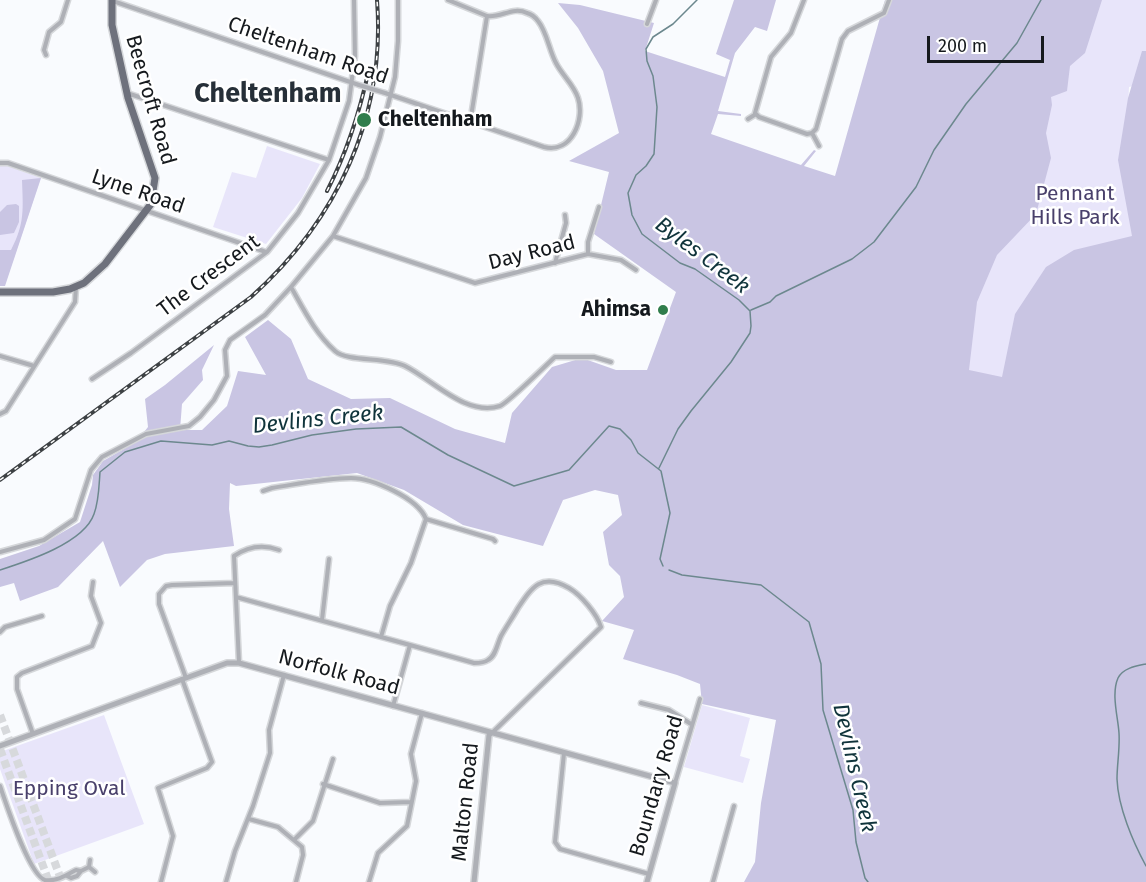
<!DOCTYPE html>
<html>
<head>
<meta charset="utf-8">
<style>
  body { margin:0 }
  #map { position:relative; width:1146px; height:882px; overflow:hidden; background:#f9fbfe; font-family:"Fira Sans",sans-serif }
  canvas { display:block }
  .scale { position:absolute; left:927px; top:36px; width:117px; height:27px; box-sizing:border-box; border:3px solid #15191d; border-top:0; padding-left:8px; font-size:18px; line-height:21px; white-space:nowrap; color:#15191d; -webkit-text-stroke:4px #fff; paint-order:stroke }
</style>
</head>
<body>
<div id="map">
<canvas width="1146" height="882"></canvas>
<div class="scale">200 m</div>
</div>
<script>
const g = document.querySelector('canvas').getContext('2d');
g.lineJoin = 'round';
function paint(path, color) { g.fillStyle = color; g.fill(path, 'evenodd'); }
function trace(path, color, width, dash) { g.strokeStyle = color; g.lineWidth = width; g.lineCap = dash ? 'butt' : 'round'; g.setLineDash(dash || []); g.stroke(path); }
function write(font, color, halo, rows, align = 'center') {
  g.font = font + ' "Fira Sans",sans-serif'; g.lineWidth = 5; g.setLineDash([]); g.textBaseline = 'middle'; g.strokeStyle = halo; g.fillStyle = color; for (const [text, x, y, turn = 0] of rows) {
    g.save(); g.translate(x, y); g.rotate((+turn || 0) * Math.PI / 180); g.textAlign = isNaN(turn) ? turn : align; if (halo) g.strokeText(text, 0, 0); g.fillText(text, 0, 0); g.restore();
  }
}
paint(new Path2D(`
  M1083,0H1146V83L1129,87L1126,143L1146,248L1056,407L917,413Z
  M267,146L320,164L302,198L266,244L213,227L232,172L256,178Z
  M2,164L41,178L13,261L0,255V165Z
  M702,705L750,718L740,756L750,759L743,783L684,767Z
  M104,715L144,824L34,864L0,769V752Z`), '#e8e5fa');
paint(new Path2D(`
  M734,0H776L767,31L755,27L735,53L718,111L741,114V116L718,114L711,134L801,165L814,150L816,151L804,166L835,176L885,0H1102L1085,53L1070,66L1067,91L1051,97L1052,105L1046,133L1051,158L1036,214L997,255L977,302L969,370L1002,377L1015,314L1046,267L1074,250L1132,236L1118,160L1128,98L1142,51H1146V882H744L755,862L761,803L776,720L702,704L700,684L677,675L623,659L634,630L602,621L624,597L620,576L609,565L603,532L622,515L618,495L595,490L563,500L543,546L463,525L404,490L357,473L236,486L230,483L229,509L234,546L165,554L147,560L120,587L103,541L58,587L20,601L14,583L0,587V559L39,546L80,522L92,485L93,475L103,461L136,442L148,427L145,399L165,385L214,345L202,370L203,380L182,404L180,430H202L227,406L238,371L266,375L245,337L268,320L291,339L308,379L351,399L390,398L455,429L505,443L512,413L552,367L582,358L616,370H647L676,292L594,234L609,172L569,161L619,133L603,71L578,28L558,3L580,5L654,23L645,51L725,77L730,60L716,54Z
  M41,178L5,286H0V250H11C25,223 23,209 22,180Z
  M16,204L19,206V222L14,233L0,235V212L7,205Z`), '#c9c5e3');
trace(new Path2D(`
  M751,310L770,302L776,296L852,259L874,242L916,187L934,150L966,104L1017,43L1041,0
  M659,468L678,429L691,411L731,362L750,333L751,326L750,311L739,300L695,269L680,263L642,234L632,215L628,193L636,175L646,166L654,154L657,107L653,76L647,61L646,49L653,37L673,24L697,0
  M0,570C28,561 84,543 94,514C99,501 99,485 100,472L125,452L161,441L212,445L229,441L248,446L259,447L272,445L312,435L356,429L401,427L448,455L514,486L569,470L609,426L620,429L631,440L638,453L661,471L670,513L660,559L663,566
  M669,570L682,575L761,585L809,622L821,664L823,710L853,810L856,842L865,878L868,882
  M1146,664C1136,666 1123,668 1118,678C1111,694 1118,717 1119,733C1120,749 1117,764 1117,779C1118,807 1133,842 1146,866`), '#6c888e', 1.5);
trace(new Path2D(`
  M0,715L62,882
  M0,749L49,882`), '#d7d9dc', 8, [8, 4]);
const minor = new Path2D(`
  M448,0L487,16L470,123
  M804,0L791,33L771,57L755,113L759,117L807,134L812,133L816,129L842,39L848,31L884,13L889,0
  M113,1L359,85
  M647,24L656,0
  M46,55L44,50L49,32L61,22L68,0
  M127,93L329,160
  M385,93L544,147C572,154 585,119 578,98C574,85 562,75 556,63C549,50 547,32 538,21C535,17 531,14 527,13C513,6 501,18 487,16
  M748,119L756,114
  M812,133L819,146
  M0,163H8L266,252
  M333,236L475,283L588,254L621,260L636,270
  M588,254V242L599,207
  M555,263L566,223L565,215
  M291,287C304,310 315,333 335,351C347,362 387,357 405,366C433,380 466,417 500,406C509,402 545,366 555,357H594L611,362
  M0,356L34,366
  M92,379L131,353L267,252L298,213L329,160L349,101L355,56L354,0
  M0,414L6,411L75,302L76,287
  M263,491L272,488C298,484 325,478 351,478C372,478 418,498 426,519L411,563L390,606L381,637
  M426,519L493,539L495,541
  M0,552L44,540L75,519L91,470L102,457L146,434L189,426L200,417L214,400L227,376L225,350L230,340L265,315L291,287L333,236L366,178L380,137L395,77L398,41V0
  M236,597L410,645L393,706
  M322,620L329,559
  M0,632L5,627L42,616
  M410,645L474,663C479,663 484,663 488,660C496,656 497,644 501,636C506,627 513,617 518,608C532,587 542,572 569,588C581,595 597,614 601,627L493,732
  M239,663L234,556C247,547 263,544 279,550
  M186,678L159,604V594L166,586L172,585L235,583
  M641,703L669,710L691,724
  M33,734L17,689V677L22,673L92,646L101,623L91,596L93,582
  M564,753L555,842L560,849L649,874
  M675,783L700,699
  M323,784L380,803L411,802
  M0,786C6,803 29,875 45,880C56,882 67,875 76,870L81,871L77,876L71,878L67,876
  M249,819L278,827L302,847L303,855L296,882
  M294,840L313,821L333,759
  M89,867L95,872
  M81,871L89,867L90,860
  M161,882L173,836L158,788L207,768L212,762L182,679
  M226,882L235,851L253,806L270,753L269,730L284,675
  M369,882L378,853L407,826L416,781L411,754L422,713
  M713,882L734,806`);
const tertiary = new Path2D(`
  M0,746L227,663H239L675,783L647,882
  M474,882L489,735L492,733`);
const primary = new Path2D(`
  M0,292H53L70,289L84,283L105,264L151,204L155,178L128,98L112,25V0`);
trace(minor, '#d5d7da', 7);
trace(tertiary, '#d5d7da', 8);
trace(primary, '#d5d7da', 10);
trace(minor, '#aeb0b6', 4);
trace(tertiary, '#aeb0b6', 5);
trace(primary, '#6e717c', 7);
const rail = new Path2D(`
  M327,191C346,154 360,111 369,69
  M0,480L251,297C337,220 386,117 377,0`);
trace(rail, '#3d4144', 4);
trace(rail, '#fff', 1.5, [4.5]);
const minorBridge = new Path2D(`
  M359,85L385,93`);
trace(minorBridge, '#d5d7da', 7, []);
trace(minorBridge, '#aeb0b6', 4);
for (const [x, y, r, color] of [
  [364,120,8,"#307d4c"],
  [663,310,6,"#307d4c"]
]) { const dot = new Path2D(); dot.arc(x, y, r, 0, 2 * Math.PI); g.fillStyle = color; g.fill(dot); trace(dot, '#fff', 2); }
write('21px', '#15191d', '#fff', [
  ["Cheltenham Road",308,51,19],
  ["Beecroft Road",150,100,74],
  ["Lyne Road",138,192,19],
  ["Day Road",532,253,-14],
  ["The Crescent",209,276,-37],
  ["Norfolk Road",339,673,15],
  ["Boundary Road",657,786,-74],
  ["Malton Road",466,802,-84]
]);
write('bold 21px', '#15191d', '#fff', [
  ["Cheltenham",378,120],
  ["Ahimsa",651,310,"right"]
], 'left');
write('21px', '#49406b', '#fff', [
  ["Pennant",1075,194],
  ["Hills Park",1075,218],
  ["Epping Oval",69,789]
]);
write('italic 22px', '#10343b', '#fff', [
  ["Byles Creek",702,256,37],
  ["Devlins Creek",318,420,-6],
  ["Devlins Creek",854,768,77]
]);
write('bold 27px', '#262f38', '#fff', [
  ["Cheltenham",268,94]
]);
</script>
</body>
</html>
